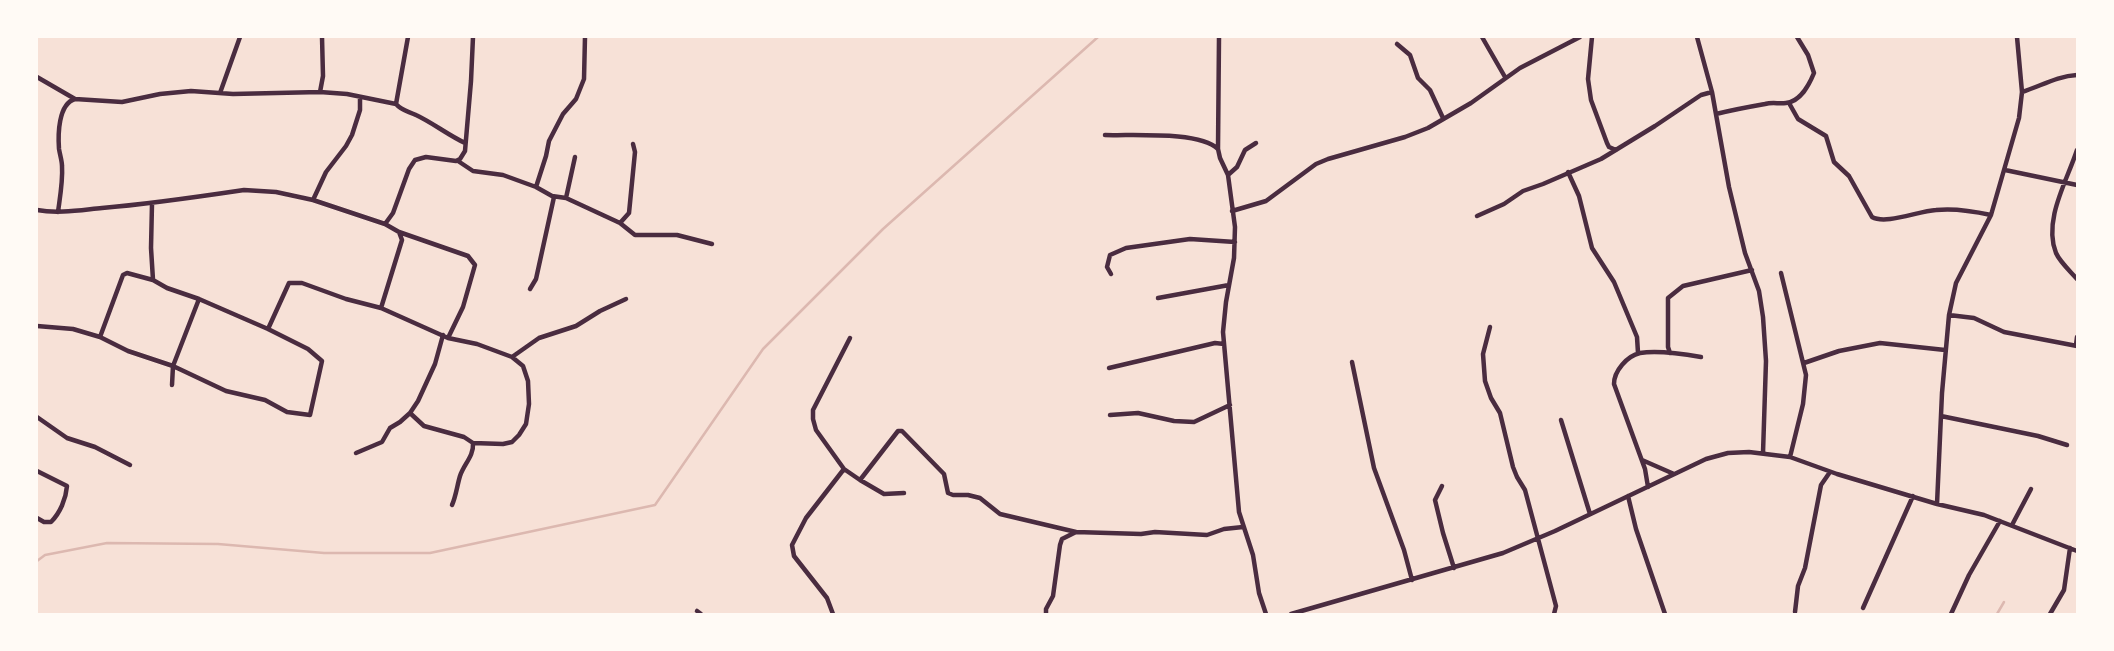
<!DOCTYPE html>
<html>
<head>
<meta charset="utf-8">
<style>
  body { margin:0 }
  #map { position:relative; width:2114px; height:651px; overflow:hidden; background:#f7e1d7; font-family:Quicksand,sans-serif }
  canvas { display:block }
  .frame { position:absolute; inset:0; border:38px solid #fffaf5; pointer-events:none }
</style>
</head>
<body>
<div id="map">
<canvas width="2114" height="651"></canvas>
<div class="frame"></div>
</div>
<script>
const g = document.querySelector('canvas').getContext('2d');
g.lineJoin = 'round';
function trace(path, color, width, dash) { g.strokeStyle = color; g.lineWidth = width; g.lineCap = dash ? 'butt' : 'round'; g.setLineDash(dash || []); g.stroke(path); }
trace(new Path2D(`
  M37,561L45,555L107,543L218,544L324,553H430L655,505L763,349L883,229L1098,37
  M1997,614L2004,602`), '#dcb8b0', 2.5);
trace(new Path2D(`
  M408,37L396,104C402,111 408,111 416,115C433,123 448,135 465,143
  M1219,37L1218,149L1220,158L1228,175L1235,227L1234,258L1226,302L1223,332L1239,512L1253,555L1259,593L1266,614
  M1482,37L1505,77
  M1592,37L1588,79L1591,100L1607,143L1609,147L1616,150
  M1697,37L1712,92L1729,187L1745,253L1759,291L1763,317L1766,361L1763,453
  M1397,44L1410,55L1418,78L1430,90L1443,118
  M37,77L75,99
  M320,92L323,76L322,37
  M2022,92C2041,86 2057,76 2077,75
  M220,93L240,37
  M1789,103L1798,119L1826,136L1834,162L1849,176L1872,217C1886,225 1918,211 1936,210C1954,208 1973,211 1991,215
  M1716,114C1732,110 1748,107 1765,104C1772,102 1779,104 1786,103C1801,101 1809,85 1814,73L1808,55L1797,37
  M1105,135C1132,136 1199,131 1218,149
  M2077,150C2067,181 2043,220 2056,253C2060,262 2070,271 2077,279
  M458,161L473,171L503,175L536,187L552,196L566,198L575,157
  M2005,170L2077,185
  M1568,172L1579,196L1592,248L1614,282L1637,337L1638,353
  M1228,175L1237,167L1245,150L1256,143
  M536,187L546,156L549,141L563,114L576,99L584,79L585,37
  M566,198L620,223L629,213L635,152L633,144
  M313,200L326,172L346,146L352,135L360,110V98
  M152,204L151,248L153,280L167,288L199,299L268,329L289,283H302L346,299L381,308
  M37,210C58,214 81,210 102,208C150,204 197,197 244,190L276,192L313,200L385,224L399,232L402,240L381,308L448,338L477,344L512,357L523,366L528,381L529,404L526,424L519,435L512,442L503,444L473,443L464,437L424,426L410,413
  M1232,211L1266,201L1316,164L1328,159L1405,137L1428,128L1471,103L1520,68L1580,37
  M58,212C60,197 63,181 62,166C62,161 60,155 59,149C58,135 58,104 75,99L122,102L160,94L191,91L233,94L320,92L347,94L396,104
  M1477,216L1504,204L1523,191L1543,184L1601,159L1655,126L1701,95L1712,92
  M620,223L635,235H677L712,244
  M385,224L393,213L409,169L415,160L426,157L456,161L460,159L465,151L471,81L473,37
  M399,232L468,256L475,265L463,307L448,338
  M1781,273L1806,375L1803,404L1790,457
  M1111,274L1107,267L1110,255L1126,248L1190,239L1235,242
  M530,289L536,279L554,197
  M1158,298L1229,285
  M1949,315L1974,318L2004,332L2077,346
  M37,326L73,329L100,337L123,275L127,273L153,280
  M1490,327L1483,354L1485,381L1491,398L1500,413L1513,467L1517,477L1525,490L1556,606L1554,614
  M100,337L128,351L173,366L226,391L265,400L287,412L310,415L322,361L308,349L268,329
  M850,338L813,410V419L816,430L844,469L860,480L898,431H902L944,474L948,493L953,495H968L980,498L1000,514L1076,532
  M2076,345L2077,337
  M1670,353L1668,347V298L1683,286L1752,270
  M512,357L539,338L576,326L600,311L626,299
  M1352,362L1374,468L1404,550L1412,580
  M1804,363L1839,351L1880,343L1945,350
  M1109,368L1215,343L1224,344
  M172,385L173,366L199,299
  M1110,415L1138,413L1174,421L1194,422L1230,405
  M1941,416L2038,436L2067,445
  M37,417L67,438L95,447L130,465
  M1561,420L1590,514
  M356,453L382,442L390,428L400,422L410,413L418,401L435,364L443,335
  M1642,460L1674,474
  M37,471L67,486C66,499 60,513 51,522H44L37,518
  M860,480L884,494L904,493
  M1442,486L1435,500L1443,533L1454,568
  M1648,487L1645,469L1614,384C1614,371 1627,356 1640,353C1657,350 1684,354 1701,357
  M1628,496L1636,529L1665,614
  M1937,504L1942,393L1949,315L1956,283L1991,215L2019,118L2022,92L2017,37
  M452,505C456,496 457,486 460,476C464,464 474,456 473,443
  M2012,525L2031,489
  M1863,608L1913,496
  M697,611L701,614
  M1795,612L1798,586L1805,568L1821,485L1830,472
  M833,614L827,598L794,556L792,545L806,518L844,469
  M1046,614V609L1053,596L1060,545L1062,539L1076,532L1141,534L1155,532L1207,535L1224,529L1243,527
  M1291,614L1503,553L1555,531L1706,459L1728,453L1749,452L1790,457L1837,474L1937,504L1984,515L2077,551
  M1951,614L1969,575L2000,521
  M2050,614L2064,590L2070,548`), '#4a2c40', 4.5);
</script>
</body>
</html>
